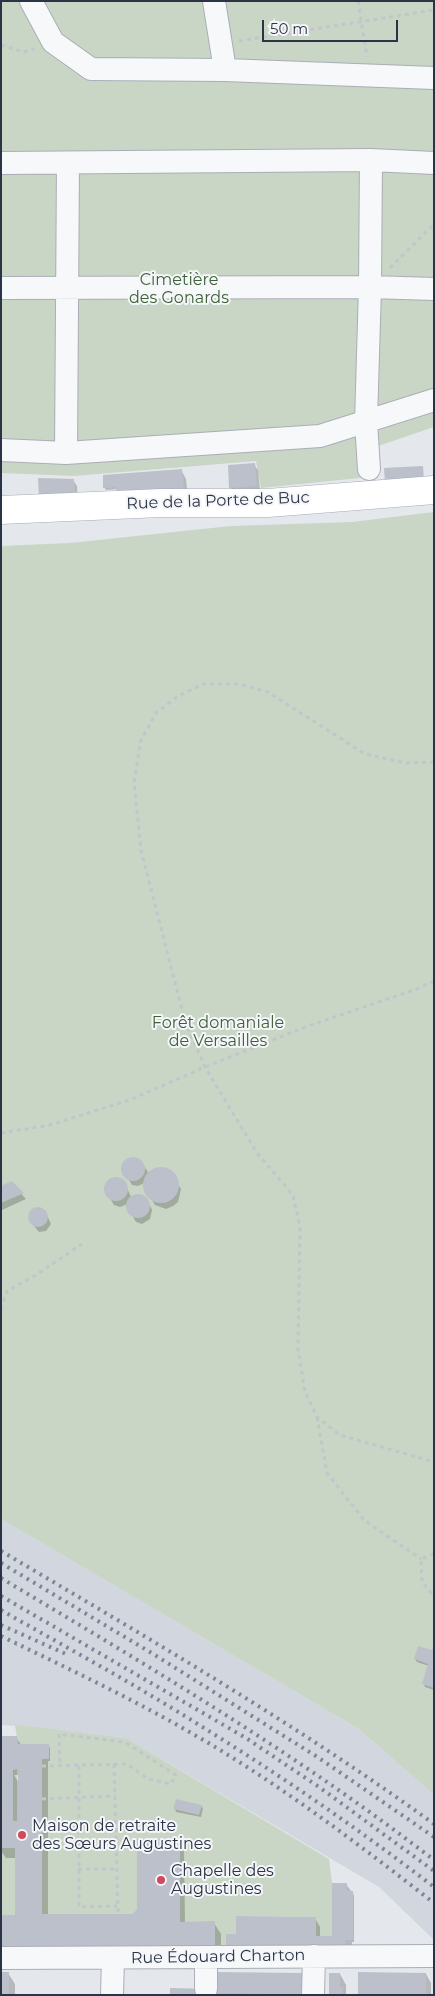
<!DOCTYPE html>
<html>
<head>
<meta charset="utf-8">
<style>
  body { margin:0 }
  #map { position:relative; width:435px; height:1996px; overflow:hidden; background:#e4e7ec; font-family:Montserrat,sans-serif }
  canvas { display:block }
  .frame { position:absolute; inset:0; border:2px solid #2b3445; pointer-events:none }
  .scale { position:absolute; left:262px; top:20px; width:136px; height:22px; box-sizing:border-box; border:2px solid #2b3445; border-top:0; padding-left:6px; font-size:15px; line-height:18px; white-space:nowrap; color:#2b3445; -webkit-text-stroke:4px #f4f6f9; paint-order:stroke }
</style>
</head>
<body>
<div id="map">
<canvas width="435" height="1996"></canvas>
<div class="frame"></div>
<div class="scale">50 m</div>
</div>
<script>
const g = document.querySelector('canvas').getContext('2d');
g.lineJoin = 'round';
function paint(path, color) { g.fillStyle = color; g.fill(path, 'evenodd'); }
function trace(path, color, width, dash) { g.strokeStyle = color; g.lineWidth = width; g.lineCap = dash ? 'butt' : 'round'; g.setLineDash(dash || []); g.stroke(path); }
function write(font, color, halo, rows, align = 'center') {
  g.font = font + ' Montserrat,sans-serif'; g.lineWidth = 4; g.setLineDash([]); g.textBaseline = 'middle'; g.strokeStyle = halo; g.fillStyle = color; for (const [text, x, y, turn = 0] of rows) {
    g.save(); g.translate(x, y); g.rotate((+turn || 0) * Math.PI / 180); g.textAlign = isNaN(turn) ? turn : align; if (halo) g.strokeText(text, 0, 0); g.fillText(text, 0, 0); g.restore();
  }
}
paint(new Path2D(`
  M1,1519L359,1729L434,1795V1940L379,1887L126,1738L40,1727L1,1725Z`), '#d2d6de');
paint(new Path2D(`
  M1,1H434V427L378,446L379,476L261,488L256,461L74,476L1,473Z
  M434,512V1795L359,1729L1,1519V546L70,543L231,526L352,522Z
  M15,1725L40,1727L126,1738L329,1859L332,1883V1936H316L315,1917L237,1916L236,1934H226V1946H215V1922H180V1838L137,1909L132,1914H42V1759L49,1758V1744H18Z
  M17,1761V1821H13V1770Z
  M1,1848H15V1915H1Z`), '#c9d6c5');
paint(new Path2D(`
  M254,465L258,470L260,491L234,493L230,487Z
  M181,470L186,479L188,499L118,489L106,490L104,487Z
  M73,480L77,486L78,503L41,498Z
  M131,1158H138L144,1166L148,1172L147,1176L158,1169L170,1172L181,1189L178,1202L173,1206L166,1209L155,1205L145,1189L146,1182L138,1186L132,1185L123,1170L124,1163Z
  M117,1178L125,1183L131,1197L136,1195L142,1196L149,1203L152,1210L150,1219L142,1224L136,1222L127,1207L128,1204L120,1207L114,1205L105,1190L108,1181Z
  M11,1183L26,1199L2,1210L1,1187Z
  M40,1208L46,1213L51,1224L46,1231L39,1232L30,1221L29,1214L33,1210Z
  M434,1648V1690L425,1687L424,1684L429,1666L417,1662L415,1659L433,1651Z
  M1,1737H16L21,1745H48L50,1748V1761H48V1915H132L138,1910L179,1840L184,1848L185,1923H214L221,1934V1956L1,1957V1916H16V1858H6L1,1851ZM14,1775H19V1783Z
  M201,1806L203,1808L201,1817L176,1812L175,1809Z
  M346,1884L354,1895V1942H352V1949L235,1935L315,1918L320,1927V1937H333Z
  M8,1973L15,1984V1995H1Z
  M340,1974L346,1985V1995H330Z
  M426,1974L431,1983V1995H360Z
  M302,1975L307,1983L306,1995H172L215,1990Z`), '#0003');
paint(new Path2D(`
  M255,463L257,486L229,488L228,465Z
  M423,466L424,481L385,483L384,468Z
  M182,469L184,491L117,494L116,487L103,488V475Z
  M38,478L74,479L75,497L39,499Z
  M121 1169a12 12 0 1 1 24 0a12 12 0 1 1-24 0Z
  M143 1185a18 18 0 1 1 36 0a18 18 0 1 1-36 0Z
  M104 1189a12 12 0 1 1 24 0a12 12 0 1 1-24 0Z
  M12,1181L24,1193L1,1203V1186Z
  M126 1206a12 12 0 1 1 24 0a12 12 0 1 1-24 0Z
  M28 1217a10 10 0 1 1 20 0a10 10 0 1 1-20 0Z
  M418,1646L432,1650L434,1646V1688L422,1684L428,1664L414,1659Z
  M1,1736H17L18,1744H49V1759H42V1914H132L137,1909V1839L180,1838V1922L215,1921V1946H1V1915H15V1848H1ZM18,1769L17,1821H13V1770Z
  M176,1799L202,1805L199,1815L173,1809Z
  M332,1883H347V1891H353V1940H345V1946H226V1934H236V1916L316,1917V1936H332Z
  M1,1972H9V1995H1Z
  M214,1972L302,1973V1995L223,1993V1995H170V1988L214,1989Z
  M358,1972L426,1973V1994L358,1995Z
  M329,1973H340V1987H343V1995H329Z`), '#bbc0ca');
const minor = new Path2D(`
  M31,1L53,42L91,69L225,70L434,78
  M214,1L225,70
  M1,163L371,160L434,163
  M1,288L370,287L434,289
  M1,450L66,453L320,436L434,400
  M66,453L68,163
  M369,469L366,422L370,287L371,160
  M1,1958L434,1956
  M206,1989V1957
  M112,1995L113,1958
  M313,1995L314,1956`);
const major = new Path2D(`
  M1,510L161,503H268L434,490`);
trace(minor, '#a9aeb7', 24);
trace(major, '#a3abb8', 29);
trace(new Path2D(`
  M358,1L367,57
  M239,41L434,10
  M1,45L24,52L34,49
  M390,268L434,224
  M434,762L406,763L365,754L268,692L239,684H204L178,696L156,713L141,740L134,782L141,850L185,1021L205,1067L257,1153L293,1195L300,1227L298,1349L305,1392L317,1417L340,1435L434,1462
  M1,1133L50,1125L132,1099L205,1067L308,1026L417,989L434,981
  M1,1309L7,1291L36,1275L82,1244
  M317,1417L327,1473L364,1520L421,1559
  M434,1554L421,1559L422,1582L434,1596
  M114,1764L118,1914
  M42,1766L127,1764L148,1779L171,1784L176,1775L125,1742L59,1734L60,1766
  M79,1766V1907L117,1906
  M42,1799L115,1796
  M78,1869H117`), '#c2c5cb', 3, [4, 4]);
trace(minor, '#f7f8fa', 22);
trace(major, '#fff', 28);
trace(new Path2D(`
  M1,1551C148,1638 296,1724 434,1824
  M1,1563L150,1652L319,1758L434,1837
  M1,1578C150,1667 297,1754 434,1860
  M1,1596L246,1738L319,1787L434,1871
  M1,1610C69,1649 138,1686 204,1728C283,1777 360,1830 434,1887
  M1,1625L66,1654
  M1,1636C75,1672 150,1707 220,1750C295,1796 365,1849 434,1903`), '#7d8696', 4, [2.5, 5]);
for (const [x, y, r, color] of [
  [22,1835,5,"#d1495b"],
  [161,1880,5,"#d1495b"]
]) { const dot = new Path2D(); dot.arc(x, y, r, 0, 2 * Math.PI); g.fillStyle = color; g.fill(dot); trace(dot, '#f4f6f9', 2); }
write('16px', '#3f6138', '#f4f6f9', [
  ["Cimetière",179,280],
  ["des Gonards",179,298],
  ["Forêt domaniale",218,1023],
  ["de Versailles",218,1041]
]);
write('16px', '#2b3445', '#f4f6f9', [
  ["Rue de la Porte de Buc",218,501,-2],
  ["Rue Édouard Charton",218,1957,-1]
]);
write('16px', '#2b3445', '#f4f6f9', [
  ["Maison de retraite",32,1826],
  ["des Sœurs Augustines",32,1844],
  ["Chapelle des",171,1871],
  ["Augustines",171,1889]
], 'left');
</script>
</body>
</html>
